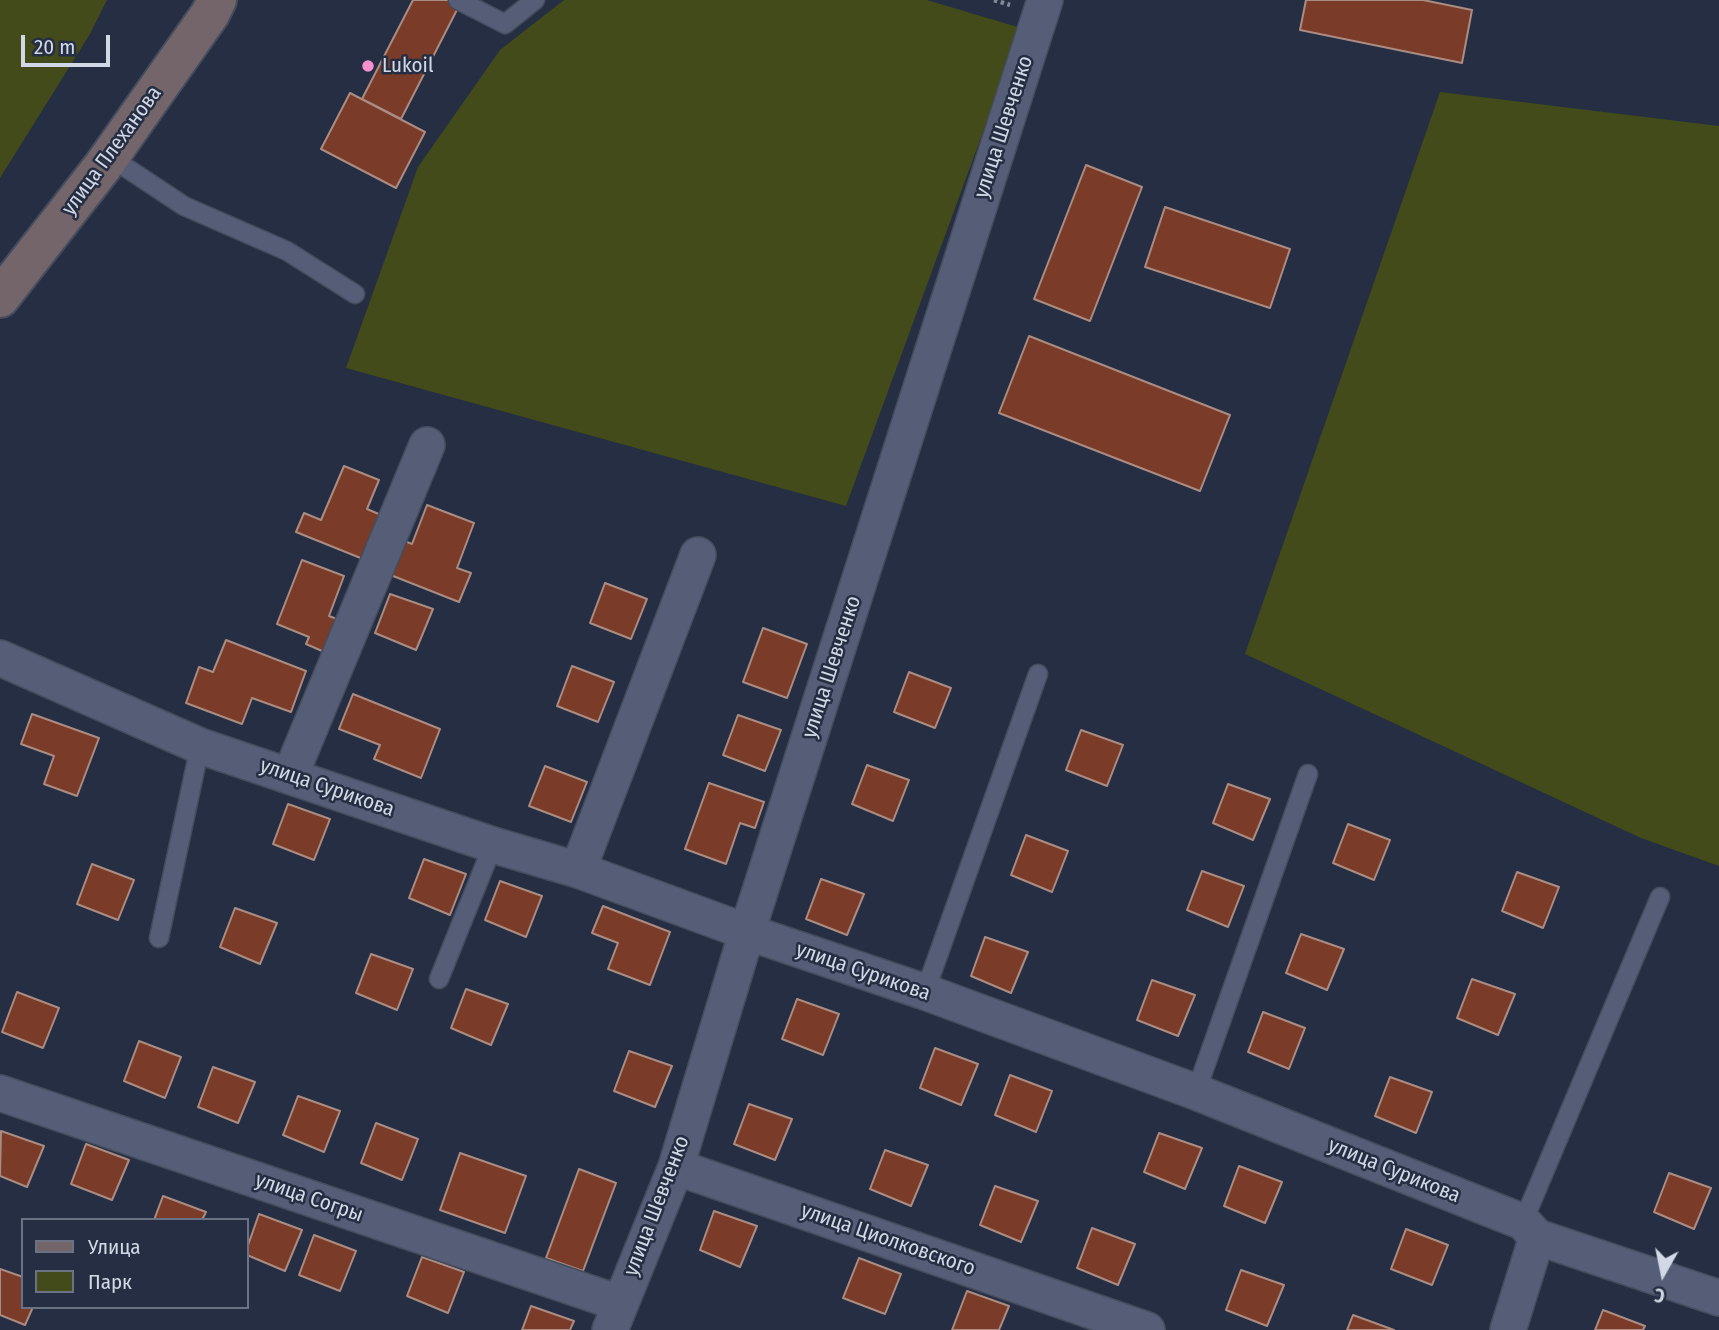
<!DOCTYPE html>
<html>
<head>
<meta charset="utf-8">
<style>
  body { margin:0 }
  #map { position:relative; width:1719px; height:1330px; overflow:hidden; background:#252e43; font-family:"Fira Sans Condensed",sans-serif }
  canvas { display:block }
  .legend { position:absolute; left:21px; top:1218px; width:228px; height:91px; box-sizing:border-box; background:#252e43; border:2px solid #6a7284; margin:0; padding:9px 12px; list-style:none; font-size:21px; color:#d2d8e5 }
  .legend li { display:flex; align-items:center; gap:14px; height:35px }
  .legend b { width:35px; border:2px solid #6a7284 }
  .north { position:absolute; left:1628px; top:1239px; width:70px; height:70px; -webkit-text-stroke:5px #252e43; paint-order:stroke; rotate:189deg; font-size:19px; font-weight:700; line-height:28px; text-align:center; color:#d2d8e5 }
  .north::after { content:''; display:block; margin:auto; width:24px; height:32px; background:#d2d8e5; clip-path:polygon(50% 0,100% 100%,50% 72%,0 100%) }
  .scale { position:absolute; left:21px; top:35px; width:89px; height:32px; box-sizing:border-box; border:4px solid #d2d8e5; border-top:0; padding-left:9px; font-size:21px; line-height:24px; white-space:nowrap; color:#d2d8e5; -webkit-text-stroke:5px #252e43; paint-order:stroke }
</style>
</head>
<body>
<div id="map">
<canvas width="1719" height="1330"></canvas>
<ul class="legend">
<li><b style="height:9px;background:#74656b"></b>Улица</li>
<li><b style="height:19px;background:#424b19"></b>Парк</li>
</ul>
<div class="north">С</div>
<div class="scale">20 m</div>
</div>
<script>
const g = document.querySelector('canvas').getContext('2d');
g.lineJoin = 'round';
function paint(path, color) { g.fillStyle = color; g.fill(path, 'evenodd'); }
function trace(path, color, width, dash) { g.strokeStyle = color; g.lineWidth = width; g.lineCap = dash ? 'butt' : 'round'; g.setLineDash(dash || []); g.stroke(path); }
function write(font, color, halo, rows, align = 'center') {
  g.font = font + ' "Fira Sans Condensed",sans-serif'; g.lineWidth = 5; g.setLineDash([]); g.textBaseline = 'middle'; g.strokeStyle = halo; g.fillStyle = color; for (const [text, x, y, turn = 0] of rows) {
    g.save(); g.translate(x, y); g.rotate((+turn || 0) * Math.PI / 180); g.textAlign = isNaN(turn) ? turn : align; if (halo) g.strokeText(text, 0, 0); g.fillText(text, 0, 0); g.restore();
  }
}
paint(new Path2D(`
  M0,0H107L90,34L0,178Z
  M564,0H927L1021,28L846,506L346,368L418,167L500,50Z
  M1440,92L1719,126V866L1641,838L1245,654Z`), '#424b19');
const building = new Path2D(`
  M413,0H462L401,119L362,99Z
  M1306,0H1423L1472,10L1462,63L1300,30Z
  M350,93L425,132L396,188L321,149Z
  M1086,165L1142,187L1090,321L1034,299Z
  M1165,207L1290,249L1270,308L1145,267Z
  M1029,336L1230,415L1200,491L999,413Z
  M344,466L379,480L367,509L381,515L363,559L296,532L304,513L321,520Z
  M427,505L474,523L457,568L471,573L459,602L388,574L402,540L412,544Z
  M302,560L344,576L329,616L342,621L329,654L306,644L309,637L277,624Z
  M605,583L647,599L631,639L590,623Z
  M390,594L433,609L416,650L375,633Z
  M763,628L807,644L787,698L743,682Z
  M226,640L306,671L291,712L252,698L242,724L186,703L199,667L213,672Z
  M572,666L614,682L598,722L557,706Z
  M909,672L951,688L935,728L894,712Z
  M353,694L440,729L421,778L374,759L380,745L339,729Z
  M32,714L99,738L77,796L44,784L54,756L21,744Z
  M738,715L781,730L765,771L723,755Z
  M1081,730L1123,745L1107,786L1066,770Z
  M867,765L909,780L893,821L852,804Z
  M545,766L587,782L571,822L529,806Z
  M709,783L764,802L755,828L740,823L726,864L685,849Z
  M1228,784L1270,799L1253,840L1213,823Z
  M288,804L330,819L314,860L273,844Z
  M1348,824L1390,840L1374,880L1333,863Z
  M1026,835L1068,851L1052,892L1011,875Z
  M424,859L466,874L450,915L409,898Z
  M92,864L134,880L118,920L77,904Z
  M1202,871L1244,886L1228,927L1187,910Z
  M1517,872L1559,887L1543,928L1502,911Z
  M821,879L864,894L847,935L806,919Z
  M500,881L542,896L526,937L485,920Z
  M603,906L670,932L650,985L608,969L618,943L592,933Z
  M235,908L277,923L260,964L220,947Z
  M1301,934L1344,949L1327,990L1286,973Z
  M985,937L1028,952L1011,993L971,976Z
  M371,954L413,969L397,1010L356,993Z
  M1472,979L1515,994L1498,1035L1457,1018Z
  M1152,980L1195,995L1178,1036L1137,1020Z
  M466,989L508,1004L491,1045L451,1028Z
  M17,992L59,1008L43,1048L2,1032Z
  M797,999L839,1014L823,1055L782,1039Z
  M1263,1012L1305,1028L1289,1069L1248,1052Z
  M139,1041L181,1057L165,1098L124,1081Z
  M935,1048L978,1064L961,1105L920,1088Z
  M629,1051L672,1066L655,1107L614,1091Z
  M213,1067L255,1082L238,1123L198,1107Z
  M1010,1075L1052,1091L1036,1132L995,1115Z
  M1390,1077L1432,1092L1416,1133L1375,1116Z
  M298,1096L340,1111L324,1152L283,1135Z
  M749,1104L792,1119L775,1160L734,1144Z
  M376,1123L418,1139L402,1180L361,1163Z
  M1,1131L44,1146L27,1187L0,1176Z
  M1159,1133L1202,1148L1185,1189L1144,1172Z
  M86,1144L129,1160L112,1200L71,1184Z
  M885,1150L928,1165L911,1206L870,1189Z
  M460,1153L526,1176L505,1233L440,1210Z
  M1239,1166L1282,1182L1265,1223L1224,1206Z
  M579,1169L616,1183L583,1271L546,1258Z
  M1669,1173L1711,1188L1694,1229L1654,1212Z
  M995,1186L1038,1201L1021,1242L980,1225Z
  M163,1196L206,1212L202,1220H154Z
  M714,1211L757,1226L740,1267L700,1250Z
  M259,1214L302,1230L285,1271L247,1255V1248Z
  M1092,1228L1135,1244L1118,1285L1077,1268Z
  M1406,1229L1448,1245L1432,1285L1391,1269Z
  M314,1235L356,1251L340,1291L299,1275Z
  M422,1257L464,1272L448,1313L407,1296Z
  M859,1258L901,1274L885,1314L843,1298Z
  M0,1269L23,1277V1307H33L25,1325L0,1315Z
  M1241,1270L1284,1285L1267,1326L1226,1310Z
  M967,1291L1009,1306L999,1330H952Z
  M531,1306L574,1321L570,1330H522Z
  M1603,1310L1645,1326L1643,1330H1595Z
  M1353,1315L1394,1330H1347Z`);
paint(building, '#7a3b28');
trace(building, '#ab8c83', 2);
const lane = new Path2D(`
  M458,0L505,24L535,0
  M110,157L184,206L287,251L355,294
  M159,938L200,746
  M439,979L493,845
  M925,992L1038,674
  M1196,1092L1308,774
  M1523,1222L1660,897`);
const street = new Path2D(`
  M0,658L200,746L493,845L578,870L747,932L925,992L1196,1092L1523,1222L1537,1237L1719,1298
  M290,776L427,445
  M578,870L698,555
  M0,1093L619,1303
  M676,1167L1147,1330
  M610,1330L676,1167L747,932L1045,0
  M1508,1330L1537,1237`);
const secondary = new Path2D(`
  M0,298L103,166L210,14L217,0`);
trace(lane, '#454c5e', 21);
trace(street, '#454c5e', 38);
trace(secondary, '#454c5e', 42);
trace(new Path2D(`
  M994,0L1010,5`), '#818899', 4.5, [3.5, 3.5]);
trace(lane, '#555e76', 18);
trace(street, '#555e76', 35);
trace(secondary, '#74656b', 38);
for (const [x, y, r, color] of [
  [368,66,7,"#f790ce"]
]) { const dot = new Path2D(); dot.arc(x, y, r, 0, 2 * Math.PI); g.fillStyle = color; g.fill(dot); trace(dot, '#252e43', 2.5); }
write('21px', '#d2d8e5', '#252e43', [
  ["Lukoil",382,66]
], 'left');
write('21px', '#d2d8e5', '#252e43', [
  ["улица Шевченко",1004,127,-72],
  ["улица Плеханова",112,151,-54],
  ["улица Шевченко",832,667,-72],
  ["улица Сурикова",327,788,19],
  ["улица Сурикова",863,972,19],
  ["улица Сурикова",1394,1171,22],
  ["улица Согры",309,1198,19],
  ["улица Шевченко",657,1206,-69],
  ["улица Циолковского",888,1240,19]
]);
</script>
</body>
</html>
